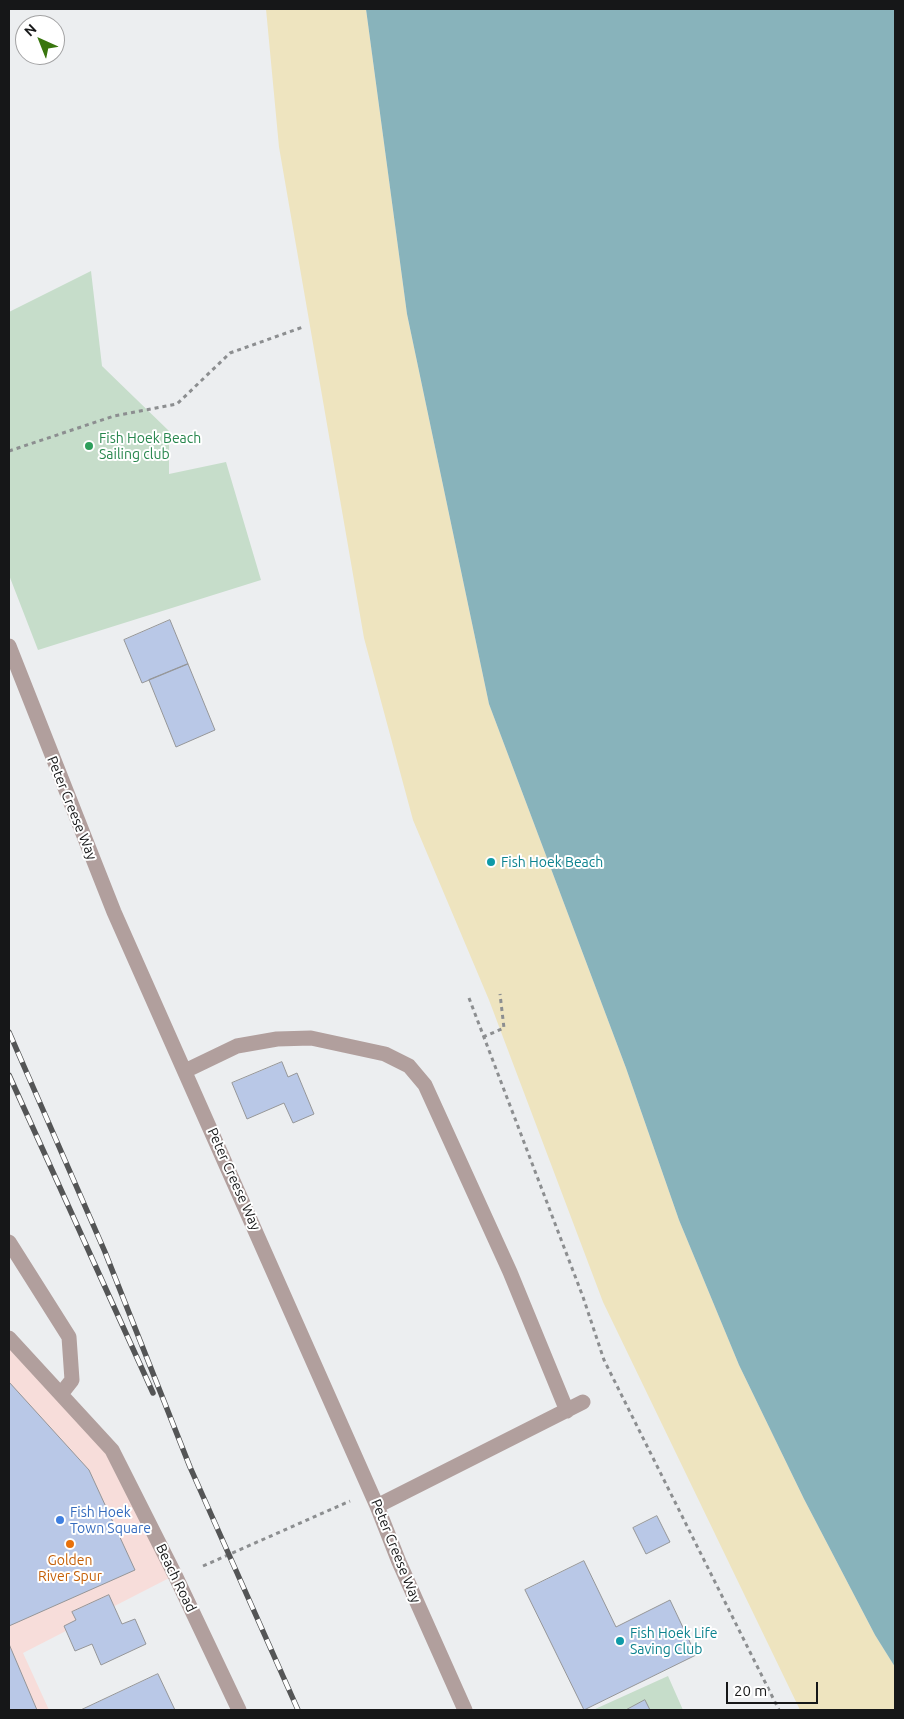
<!DOCTYPE html>
<html>
<head>
<meta charset="utf-8">
<style>
  body { margin:0 }
  #map { position:relative; width:904px; height:1719px; overflow:hidden; background:#eceef0; font-family:Ubuntu,sans-serif }
  canvas { display:block }
  .frame { position:absolute; inset:0; border:10px solid #161718; pointer-events:none }
  .north { position:absolute; left:15px; top:15px; width:50px; height:50px; box-sizing:border-box; background:#fff; border:1px solid #a2a2a3; border-radius:50%; rotate:316deg; font-size:14px; font-weight:700; line-height:20px; text-align:center; color:#161718 }
  .north::after { content:''; display:block; margin:auto; width:18px; height:22px; background:#39760e; clip-path:polygon(50% 0,100% 100%,50% 72%,0 100%) }
  .scale { position:absolute; left:726px; top:1682px; width:92px; height:22px; box-sizing:border-box; border:2px solid #161718; border-top:0; padding-left:6px; font-size:15px; line-height:18px; white-space:nowrap; color:#161718; -webkit-text-stroke:4px #fff; paint-order:stroke }
</style>
</head>
<body>
<div id="map">
<canvas width="904" height="1719"></canvas>
<div class="frame"></div>
<div class="north">N</div>
<div class="scale">20 m</div>
</div>
<script>
const g = document.querySelector('canvas').getContext('2d');
g.lineJoin = 'round';
function paint(path, color) { g.fillStyle = color; g.fill(path, 'evenodd'); }
function trace(path, color, width, dash) { g.strokeStyle = color; g.lineWidth = width; g.lineCap = dash ? 'butt' : 'round'; g.setLineDash(dash || []); g.stroke(path); }
function write(font, color, halo, rows, align = 'center') {
  g.font = font + ' Ubuntu,sans-serif'; g.lineWidth = 4; g.setLineDash([]); g.textBaseline = 'middle'; g.strokeStyle = halo; g.fillStyle = color; for (const [text, x, y, turn = 0] of rows) {
    g.save(); g.translate(x, y); g.rotate((+turn || 0) * Math.PI / 180); g.textAlign = isNaN(turn) ? turn : align; if (halo) g.strokeText(text, 0, 0); g.fillText(text, 0, 0); g.restore();
  }
}
paint(new Path2D(`
  M9,1338L94,1429L175,1575L23,1653L49,1710H9Z`), '#f7ddda');
paint(new Path2D(`
  M91,271L102,366L169,431V474L226,462L261,580L38,650L9,575V312Z
  M668,1676L683,1710H593Z`), '#c6ddca');
paint(new Path2D(`
  M266,9H366L407,314L489,704L626,1068L679,1220L739,1365L804,1499L875,1635L895,1667V1710H800L603,1302L489,1000L413,820L364,638L279,147Z`), '#eee4bf');
paint(new Path2D(`
  M366,9H895V1667L875,1635L804,1499L739,1365L679,1220L626,1068L489,704L407,314Z`), '#88b3bb');
const building = new Path2D(`
  M170,620L188,664L142,683L124,640Z
  M188,664L215,730L176,747L149,680Z
  M282,1062L288,1077L297,1073L314,1114L293,1123L284,1103L247,1119L232,1083Z
  M9,1382L89,1470L135,1570L9,1626Z
  M657,1516L670,1542L646,1554L633,1528Z
  M584,1561L616,1627L670,1600L696,1655L584,1710L525,1590Z
  M109,1595L122,1624L135,1619L146,1644L101,1665L92,1644L75,1651L64,1626L76,1620L72,1612Z
  M9,1644L37,1710H9Z
  M158,1674L175,1710H81Z
  M645,1700L650,1710H626Z`);
paint(building, '#b9c8e7');
trace(building, '#959698', 1);
trace(new Path2D(`
  M9,451L114,416L177,404L230,353L303,327
  M469,998L583,1297L604,1360L779,1710
  M483,1037L504,1028L500,994
  M203,1566L350,1501`), '#8c8e90', 3, [4, 4]);
trace(new Path2D(`
  M9,646L114,912L377,1506L399,1562L465,1710
  M185,1071L237,1046L277,1039L311,1038L385,1054L409,1066L425,1085L510,1272L567,1411
  M9,1242L69,1337L72,1380L61,1394
  M9,1338L112,1450L175,1575L239,1710
  M377,1506L583,1402`), '#b19f9d', 15);
const rail = new Path2D(`
  M9,1032L105,1252L190,1467L298,1710
  M9,1075L153,1393`);
trace(rail, '#545556', 5.5);
trace(rail, '#fff', 4, [11]);
for (const [x, y, r, color] of [
  [89,446,5,"#2e9e5b"],
  [491,862,5,"#0f9aa8"],
  [60,1520,5,"#3f7fe0"],
  [70,1544,5,"#e8710a"],
  [620,1641,5,"#0f9aa8"]
]) { const dot = new Path2D(); dot.arc(x, y, r, 0, 2 * Math.PI); g.fillStyle = color; g.fill(dot); trace(dot, '#fff', 2); }
write('14px', '#27864d', '#fff', [
  ["Fish Hoek Beach",99,438],
  ["Sailing club",99,454]
], 'left');
write('14px', '#161718', '#fff', [
  ["Peter Creese Way",72,808,68],
  ["Peter Creese Way",234,1179,66],
  ["Peter Creese Way",396,1551,68],
  ["Beach Road",176,1578,64]
]);
write('14px', '#0d838f', '#fff', [
  ["Fish Hoek Beach",501,862],
  ["Fish Hoek Life",630,1633],
  ["Saving Club",630,1649]
], 'left');
write('14px', '#366cbe', '#fff', [
  ["Fish Hoek",70,1512],
  ["Town Square",70,1528]
], 'left');
write('14px', '#c56008', '#fff', [
  ["Golden",70,1560],
  ["River Spur",70,1576]
]);
</script>
</body>
</html>
